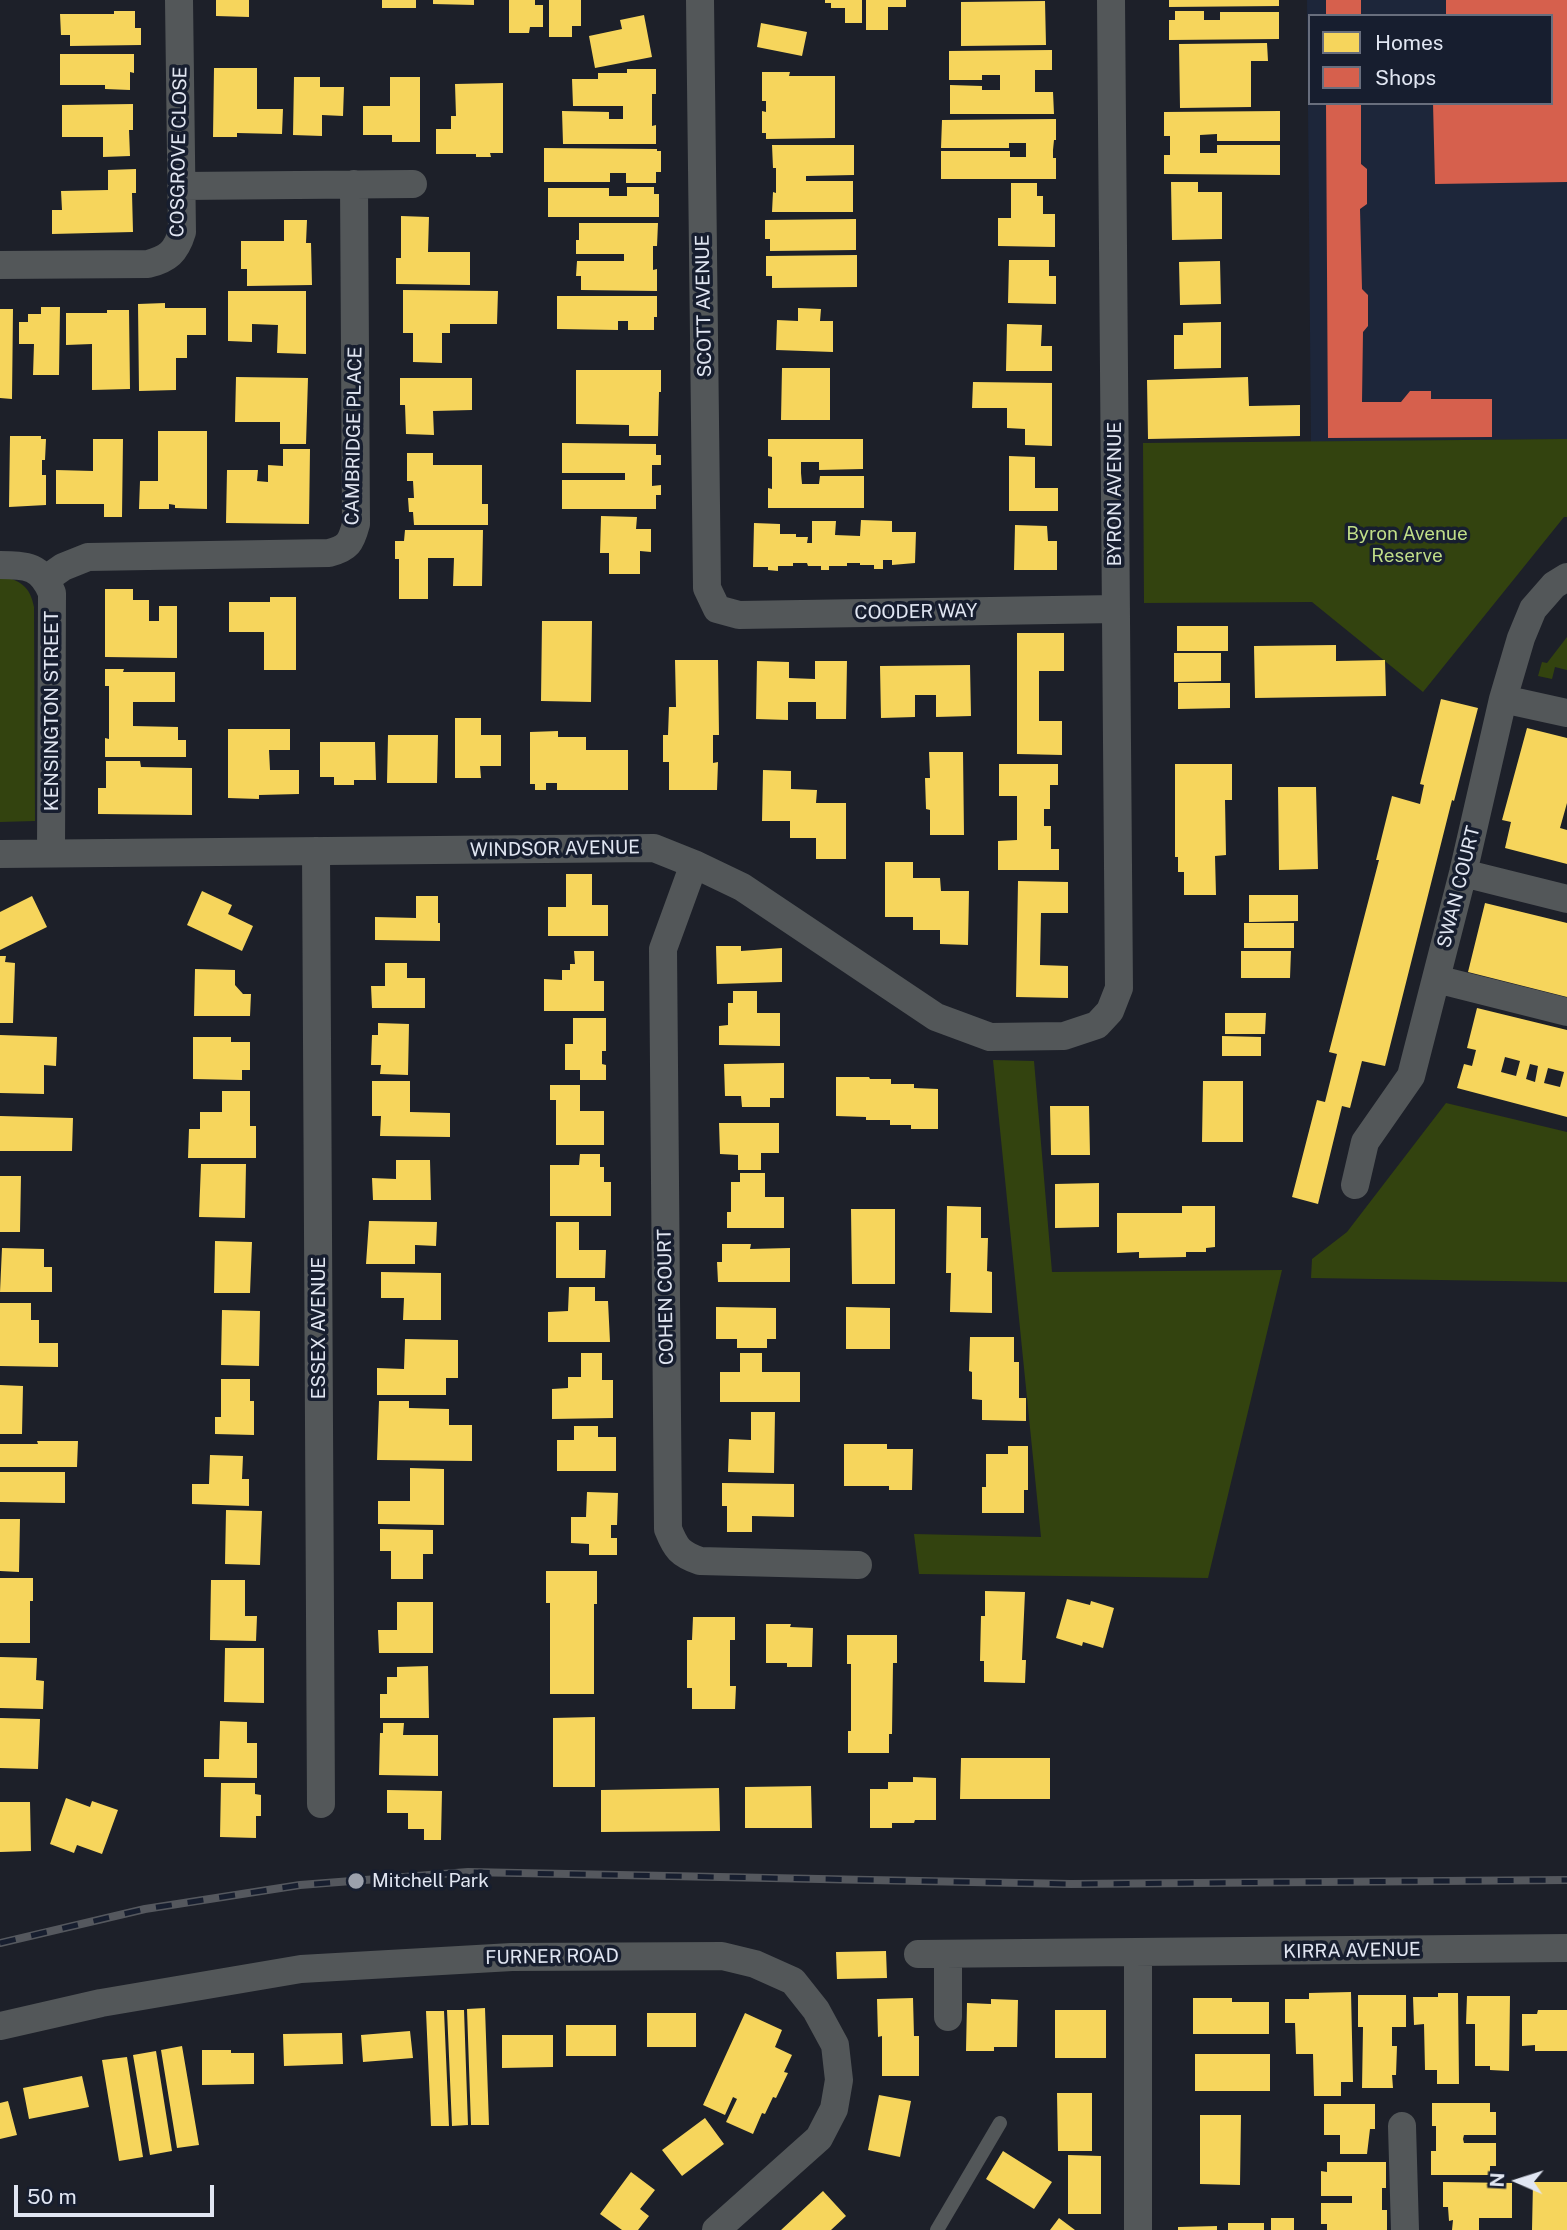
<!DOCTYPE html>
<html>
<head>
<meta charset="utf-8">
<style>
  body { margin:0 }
  #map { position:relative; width:1567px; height:2230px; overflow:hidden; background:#1d2029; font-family:"Public Sans",sans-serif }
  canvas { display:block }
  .legend { position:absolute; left:1308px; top:14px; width:245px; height:91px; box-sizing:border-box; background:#171e2f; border:2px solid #686e7d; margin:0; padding:9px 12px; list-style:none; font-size:21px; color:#e1e6f2 }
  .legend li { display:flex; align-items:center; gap:14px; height:35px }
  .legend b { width:35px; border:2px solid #686e7d }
  .north { position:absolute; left:1483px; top:2146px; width:70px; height:70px; -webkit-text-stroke:5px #171e2f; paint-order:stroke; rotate:273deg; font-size:19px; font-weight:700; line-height:28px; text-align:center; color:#e1e6f2 }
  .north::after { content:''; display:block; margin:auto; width:24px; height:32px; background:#e1e6f2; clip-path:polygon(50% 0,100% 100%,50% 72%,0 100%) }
  .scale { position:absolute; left:14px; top:2185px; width:200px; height:32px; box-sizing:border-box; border:4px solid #e1e6f2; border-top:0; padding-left:9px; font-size:21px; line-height:24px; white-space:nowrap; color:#e1e6f2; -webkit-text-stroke:5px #171e2f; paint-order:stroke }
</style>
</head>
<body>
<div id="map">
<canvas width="1567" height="2230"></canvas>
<ul class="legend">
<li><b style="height:19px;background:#f6d55c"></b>Homes</li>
<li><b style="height:19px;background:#d6604d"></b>Shops</li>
</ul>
<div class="north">N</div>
<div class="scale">50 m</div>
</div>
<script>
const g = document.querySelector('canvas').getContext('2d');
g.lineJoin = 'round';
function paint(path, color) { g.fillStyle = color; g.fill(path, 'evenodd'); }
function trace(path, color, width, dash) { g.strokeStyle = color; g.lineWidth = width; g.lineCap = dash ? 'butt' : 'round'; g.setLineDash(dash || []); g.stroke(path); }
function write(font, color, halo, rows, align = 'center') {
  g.font = font + ' "Public Sans",sans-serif'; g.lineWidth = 7; g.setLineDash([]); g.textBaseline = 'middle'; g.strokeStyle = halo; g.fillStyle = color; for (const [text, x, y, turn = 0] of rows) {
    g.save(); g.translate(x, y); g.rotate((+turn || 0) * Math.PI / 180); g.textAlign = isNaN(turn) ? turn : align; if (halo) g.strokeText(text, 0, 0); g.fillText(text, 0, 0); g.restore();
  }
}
paint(new Path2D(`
  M1307,0H1567V439L1311,442ZM1310,16H1551V103H1310Z`), '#1d263a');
paint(new Path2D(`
  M1567,439V517H1564L1423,692L1312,602L1144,603L1143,443Z
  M0,576C20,580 30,586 34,607L35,821L0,822Z
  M1567,637V670L1555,667L1552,679L1538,676L1542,662L1547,663Z
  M993,1060L1034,1061L1052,1272L1282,1270L1208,1578L919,1574L914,1534L1041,1537Z
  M1446,1103L1567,1132V1282L1311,1278L1312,1259L1347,1232Z`), '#33430f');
paint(new Path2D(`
  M216,0H249V17L216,16Z
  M382,0H416V8H382Z
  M433,0H474V5L433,4Z
  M509,0H535V5H543V27H530L529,33H509Z
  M549,0H581V26H572V37H549Z
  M825,0H862V23H845V8H831V3H825Z
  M866,0H906V7H888V30H866Z
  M1169,0H1279V6L1169,7Z
  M1045,1L1046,45L961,46V2Z
  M114,11H135V28H141V45L70,46V35H61L60,14H114Z
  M1175,11H1204V20H1220V12H1279V39L1169,40V20H1175Z
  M644,15L652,57L595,68L589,36L622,29L620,20Z
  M761,23L807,32L802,56L757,47Z
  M1267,43L1268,61H1251V107L1180,108L1179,44Z
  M1052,50V70H1035V92H1053L1054,114H950V85L982,86V90H1000V75H982V80H949V51Z
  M60,54H134V73L130,72V90L105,89V85H60Z
  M214,68H257V109H283L282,134L237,133V137H213Z
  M627,69H656V94H652V126L656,125V144H563L562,111L609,112V119H623V106H573L572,79H598V73H627Z
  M762,72H790L789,76H835V138L766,139V133H762V111L766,112V101H762Z
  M294,77H320V87H344L343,116L322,115V136L293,135Z
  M390,77H420V142H392V135H363V106H390Z
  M503,83V153H490L491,157H476V154H436V129H451V116H456L455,84Z
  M133,104V130H129L130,156L103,157V137H62V105Z
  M1280,111V141H1217V134L1200,135V153H1217V145H1280V175L1164,174V155H1170V136H1164V112Z
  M1056,119V140H1054L1053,150V158H1056V179H941V151H1010V157H1026V143H1009V148H941L942,120Z
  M772,145H854V175L806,176V181H853V212H772L773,192L776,193V168H773Z
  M544,148L657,149V151H661V172H656V183H626V173H610V182H544Z
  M136,169V193H132L133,232L52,234V210H62L61,191L108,190V170Z
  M1171,182H1198V192H1222V239L1172,240Z
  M1011,183H1037V196H1043V214H1055V247L998,246V218H1011Z
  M627,187H654V194H659V217H548V188H609V196H627Z
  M401,216L429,217L428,252H470V285L396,284V258H401Z
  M856,219V250L770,251V239H765V220Z
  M284,220H307L306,243H311L312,285L247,286V269H241V241H284Z
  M579,223H658L657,246H653V270L657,269V291L581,290V276H576L577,261H624V254H576V240H579Z
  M857,255V287L772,288V276H766V256Z
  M1009,260H1049V276H1056V304L1008,303Z
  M1220,261L1221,304L1180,305L1179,262Z
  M403,290L498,291L497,324H450V333H442V363L413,362V333H403Z
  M228,291H306V354L277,353L278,325L252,324V342L228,341Z
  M557,296H657V317H654V330H628V321H618V330L557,329Z
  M165,303V308H206V335H187V358H176V390L139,391L138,304Z
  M41,307H60L59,375H33L34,344H19V322H28V314H41Z
  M798,308L821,309L820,321H833V352L776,350L777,320L798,321Z
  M0,309H13L12,399L0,398Z
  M107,310H129L130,389L92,390V344L66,345V313H107Z
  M1221,322V368L1174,369V335H1183V323Z
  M1007,324L1042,325L1041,346H1052V371H1006Z
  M782,368H830V420H781Z
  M576,370H661V392H659L658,436H629V425L576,424Z
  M236,377L308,378L306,444H280V422H235Z
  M1248,377L1249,406L1300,405V436L1148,439L1147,380Z
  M400,378H472V410L433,411L434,435L406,434L405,405H400Z
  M973,382L1052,383V446L1025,445V429L1007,428V408H972Z
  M158,431H207V509L175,508V505L169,504V509H139L140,481H158Z
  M10,436H41V439H46L45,460H42V475H46V505L9,507Z
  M93,439H123L122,517H104V504H56V470L93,471Z
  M768,439H863V469L819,470V462H801V473L802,484H819L820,476H864V508H768V488L772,489V457L768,456Z
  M562,443L656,444V455H661V465H652V486L661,485V495H656V509H562V480H625V473H562Z
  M283,449H310L309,524L226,523L227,470H258L257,481L268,482V465L283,466Z
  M407,453H433V465H482V504H488V525H414L413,512H409L408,498H414L413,481H407Z
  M1009,456L1035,457V488H1058V511H1009Z
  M601,516L637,517L636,529H651V552L640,551V574H609V553H600Z
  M861,520L892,521V532H916L915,563L892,565V560H883V569H874V565H860V563H847V566H829V570H821V566H808L807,563H793V566H778V571L768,570V567H753L754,523L780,524V534H796V537H808L807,543H812V521H836L835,535L860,536Z
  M1015,525L1047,526L1048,541H1057V570H1014Z
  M405,530H483L482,586H453L454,558H428V599H399V559H395V541H404Z
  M105,589H133V600H149V621H159V606H177V658L105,657Z
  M270,597H296V670H264V632H229V602H270Z
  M542,621H592L591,702L541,701Z
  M1177,626H1228V651H1177Z
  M1017,633H1064V671H1039V721H1062V755L1017,754Z
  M1336,645V661L1385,660L1386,696L1255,698L1254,646Z
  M1174,653H1221V681L1174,682Z
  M675,660H718L719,735H713V763L718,762L717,790H669V762H663V735H668L669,707H676Z
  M757,661L789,662V678L815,679V661H847L846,719H816V702H788V720L756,719Z
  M970,665L971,716L936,717V695H915V717L881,718L880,666Z
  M105,669H124L123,672H175V702H133V726L178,727V740H186V757H105V738L109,739V686H105Z
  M1178,683H1230V708L1178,709Z
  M1441,699L1478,708L1454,801L1452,800L1385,1066L1362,1061L1350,1108L1342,1106L1318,1204L1292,1197L1317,1100L1325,1102L1337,1054L1329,1052L1379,860H1376L1392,796L1420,804L1424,785L1420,784Z
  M455,718H481V735H501V766H480L481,778H455Z
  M1527,728L1567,738V803L1560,828L1567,830V864L1505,848L1511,822L1502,820Z
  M228,729H290V750H269L270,770H299V794L259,795V799L228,798Z
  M558,731V737H586V750H628V790H557V783H546V790H535V784H530V732Z
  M388,735H438L437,783H387Z
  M320,742H375L376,780H354V785H334V777H320Z
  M929,752H963L964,835H930V810L926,809L925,778H930Z
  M106,761H140L141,767L192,768V815L98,814V788H106Z
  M999,764H1058V785H1050V809H1044V826H1051V849H1059V870H998V841L1017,840V796H999Z
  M1175,764H1232V800H1225L1226,855L1215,856L1216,895H1184V872H1178V857H1175Z
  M763,770L791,771V789L817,790L816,803H846V859H816V838H790V821H762Z
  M1278,787H1316L1318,869L1279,870Z
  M885,862H913V878H940L941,891H969L968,945L940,944V930H913V917H885Z
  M566,874H592V905H608V936H548V907H566Z
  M1018,881L1068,882V913H1041L1040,965L1068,966V998L1016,997Z
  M202,891L232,905L228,914L253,926L242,951L187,925Z
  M1249,895H1298V921L1249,922Z
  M32,896L47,927L0,950V912Z
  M416,896H438V923H440V941L375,940V917L416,918Z
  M1485,903L1567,923V997L1468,972Z
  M1244,923H1294V948H1244Z
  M716,946H741V951L782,948V982L717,984Z
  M574,951H594V981H604V1011H544V979L562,980V970H570V964H575Z
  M1241,951H1291L1290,978H1241Z
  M0,956H6L5,962L15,963L13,1023H0Z
  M385,963H407V978H425V1008H372L371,986H385Z
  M195,969L235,970V985L243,994H251L250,1016H194Z
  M733,991H757V1013H780V1046L719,1045V1026L728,1025V1003H733Z
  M1477,1008L1567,1030V1117L1457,1088L1464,1064L1472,1066L1476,1050L1467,1048ZM1505,1057L1520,1061L1516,1076L1501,1072ZM1530,1064L1538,1066L1535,1082L1526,1079ZM1548,1068L1564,1072L1560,1087L1544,1083Z
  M1225,1013H1266L1265,1034H1225Z
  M573,1018H606V1051H602V1064L606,1065V1080H580V1070H565V1044H573Z
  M378,1023L409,1024L408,1075L380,1074L381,1065H371L372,1035H378Z
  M0,1035L57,1037L56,1066L44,1065V1094L0,1093Z
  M1222,1036L1261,1037V1056H1222Z
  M193,1037H231V1042H250V1070H242V1080L193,1079Z
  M784,1063V1098H770V1107H742L741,1096H725L724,1064Z
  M836,1077H869L870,1079H891V1084H914V1088L938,1089V1129H911V1125H890V1120H866V1117L836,1116Z
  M372,1081H410V1112L450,1113V1137L380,1136L381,1116H372Z
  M1203,1081H1243V1142H1202Z
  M550,1085H580V1111H604V1145H556V1100H550Z
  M222,1091H250V1126H256V1158H188L189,1129H200V1112H222Z
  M1050,1106H1089L1090,1155H1051Z
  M0,1116L73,1118L72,1151H0Z
  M719,1123H779V1153H761V1170H738V1155L720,1154Z
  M580,1154H600V1167H604V1182H611V1216H550V1165H579Z
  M396,1160H430L431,1200H373L372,1178L396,1179Z
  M201,1164H246L245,1218L199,1217Z
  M740,1173H765V1197H784V1228H727V1212H731V1182H740Z
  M0,1176H21L20,1232H0Z
  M1099,1183V1227L1055,1228V1184Z
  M947,1206L981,1207V1238H988L987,1271L992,1272V1313L950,1312L951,1273H946Z
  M1182,1206H1215V1247L1206,1248V1252H1186V1257L1139,1258V1252L1117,1253V1213H1182Z
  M851,1209H895V1284H852Z
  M369,1221L437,1222L436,1246L415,1245V1264H366Z
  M556,1222H579V1250H606L605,1278H556Z
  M215,1241L252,1242L250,1293H214Z
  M722,1244H751L750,1249L790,1248V1282H718L717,1262H722Z
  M2,1248L44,1249V1267H52V1292H0Z
  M381,1272L441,1273V1320H403L404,1298H381Z
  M569,1287H595V1301H608L610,1342H548V1312L568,1311Z
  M0,1303H31V1320H39V1343H58V1367L0,1366Z
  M716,1307L776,1308V1339H767V1348H737V1339H716Z
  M846,1307L890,1308V1349H846Z
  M222,1310L260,1311L259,1366L221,1365Z
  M970,1337H1014V1362H1019V1398H1026V1421L982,1420V1400L972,1399V1372L969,1371Z
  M405,1339L458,1340V1378H446V1395H377V1368L404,1369Z
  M581,1353H602V1380H613V1418L552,1419V1389L568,1388V1377H581Z
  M740,1353H762V1372H800V1402H720V1372H740Z
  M221,1379H250V1401H254V1435L215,1434V1417H221Z
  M0,1385L23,1386L22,1434H0Z
  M379,1401H409V1408L449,1409V1425H472V1461L377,1460Z
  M751,1412H775L774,1473L728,1472L729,1439L751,1440Z
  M574,1426H598V1437H616V1471H557V1440H574Z
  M37,1441H78L77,1467H0V1444H38Z
  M844,1444H887V1449H913L912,1490H889V1486H844Z
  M1008,1446H1028V1490H1024V1513H982V1487H986V1454H1008Z
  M210,1455L243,1456L242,1479H249V1506L192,1504V1484H209Z
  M410,1468L444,1469V1525L378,1524V1501H410Z
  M0,1472H65V1503L0,1502Z
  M722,1483L794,1484V1517L752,1516V1532H727V1506H722Z
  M587,1492L618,1493L617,1525H611V1538H617V1555H589V1544L571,1543V1517H586Z
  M226,1510L262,1511L260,1565L225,1564Z
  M0,1519H20L19,1572L0,1571Z
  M380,1529L433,1530V1554H423V1579H391V1551H380Z
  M546,1571H597V1604H594V1694H550V1603H546Z
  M0,1578H33V1601H30V1643H0Z
  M211,1580H245V1616H257L256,1641L210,1640Z
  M985,1591L1025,1592L1022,1660H1026L1025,1683L984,1682V1661H980L981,1616H985Z
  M1067,1599L1090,1605L1091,1601L1114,1608L1103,1648L1083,1642L1082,1646L1056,1638Z
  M397,1602H433V1653H379L378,1630H397Z
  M693,1617H735V1640H730V1686H736L735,1709H692V1688H687V1640H692Z
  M766,1624H791L790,1627L813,1628L812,1667H787V1663H766Z
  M847,1635H897V1663H893L892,1734H889V1753H848V1731H851V1664H847Z
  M225,1648H264V1703L224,1702Z
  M0,1657L37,1658L36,1680L44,1681L43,1709L0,1708Z
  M428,1666L429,1718H380V1694H387V1677H397V1667Z
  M595,1717V1787H553V1718Z
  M0,1718L40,1719L38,1769L0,1768Z
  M220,1721L247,1722V1743H257V1778L204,1777V1759H219Z
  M383,1723H404L403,1735H438V1776L379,1775L380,1733H383Z
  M961,1758H1050V1799H960Z
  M913,1777L936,1778V1820H915L914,1823H892V1828H870V1789H888V1782H913Z
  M221,1783H255V1794L261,1795V1816H256V1838L220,1837Z
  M811,1786L812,1828H745V1787Z
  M719,1788L720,1831L601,1832V1790Z
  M387,1790L442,1791L441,1840H424V1829H408V1813H387Z
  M66,1798L90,1807L92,1801L118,1810L102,1854L77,1845L74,1853L50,1844Z
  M0,1802H30L31,1851L0,1852Z
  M886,1951L887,1978L837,1979L836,1952Z
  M1351,1992L1353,2082H1341V2096H1314L1313,2054H1296L1295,2023H1285V1999H1309V1993Z
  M1438,1993H1458L1459,2084H1437V2070H1425L1424,2024L1414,2025L1413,1997H1438Z
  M1358,1995H1406V2027H1392V2046H1397L1396,2075H1392L1393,2088H1362L1363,2027H1358Z
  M1467,1996H1510L1509,2071L1490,2070V2066H1475V2024H1466Z
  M913,1998L914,2036H919V2076H882V2036L878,2037L877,1999Z
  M1193,1998H1232V2002H1269V2034H1193Z
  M991,1999L1018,2000L1017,2047H994V2051H966L967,2003L991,2004Z
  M485,2008L489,2125H471L467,2009Z
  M447,2010H464L468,2125L452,2126Z
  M1055,2010H1106V2058H1055Z
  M1538,2010H1567V2051H1535V2045L1522,2046V2014H1537Z
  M426,2011H444L449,2126H431Z
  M647,2013H696V2047H647Z
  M745,2013L782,2030L775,2047L792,2055L784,2072L788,2073L776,2098L773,2097L765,2114L762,2113L753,2134L726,2122L737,2099L733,2097L725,2115L703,2105Z
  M566,2025H616V2056H566Z
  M410,2031L413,2058L363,2062L361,2035Z
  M342,2033L343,2064L284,2066L283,2034Z
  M502,2035H553V2067L502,2068Z
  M182,2046L199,2145L177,2148L161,2050Z
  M202,2050H231V2053H254V2084L202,2085Z
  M156,2051L172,2151L150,2155L133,2055Z
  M1195,2054H1270V2091H1195Z
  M127,2057L143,2157L119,2161L102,2060Z
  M82,2076L89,2107L29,2119L23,2088Z
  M1057,2093H1092V2151H1058Z
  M879,2095L911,2101L900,2157L868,2150Z
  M8,2101L17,2135L0,2139V2103Z
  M1432,2103H1490V2112H1496V2135H1464L1463,2139L1464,2143H1496V2166H1490V2175H1431V2151H1436V2126H1432Z
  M1324,2104H1375V2129H1370L1367,2154H1340V2135H1324Z
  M1200,2115H1241L1240,2185L1200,2184Z
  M705,2118L724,2144L682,2176L662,2150Z
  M1003,2151L1052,2182L1034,2209L986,2179Z
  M1068,2155L1101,2156V2214H1068Z
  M1327,2162H1386V2188H1382V2210H1387V2230H1327V2224H1321V2203H1352V2196H1321V2171L1327,2172Z
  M631,2172L655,2190L640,2209L649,2216L638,2230H622L600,2214Z
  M1443,2182L1512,2183V2218H1479V2230H1452L1453,2220L1449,2221L1448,2207H1443Z
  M1533,2182H1567V2230H1532Z
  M823,2191L846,2216L831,2230H781Z
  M1059,2218L1075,2230H1050Z
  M1271,2218H1294V2230H1271Z
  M1228,2223H1264V2230H1228Z
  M1217,2226V2230H1178V2227Z`), '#f6d55c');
paint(new Path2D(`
  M1326,0H1361V16H1326Z
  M1446,0H1567V182L1435,184L1433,103H1551V16H1446Z
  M1326,103H1361V164L1367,169V204L1360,209L1362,289L1368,295V326L1363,332L1362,402H1401L1410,391H1431V399H1492V437L1328,438Z`), '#d6604d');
trace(new Path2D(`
  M937,2230L1000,2123`), '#535759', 14);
trace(new Path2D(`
  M700,0L707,588L717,609L739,615L1116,609
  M182,186L413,184
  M0,265L148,264C168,259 176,252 182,232L179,0
  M0,565C27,565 41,566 52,593L51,853
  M46,579L63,567L88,557L329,553C348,548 351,543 356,524L354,184
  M1503,699L1567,713
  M316,851L321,1804
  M0,854L654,848L694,864L742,887L936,1017L990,1037L1064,1036L1097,1025L1110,1011L1119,988L1111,0
  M694,864L663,949L668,1529C676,1549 680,1554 700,1561L858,1565
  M1463,873L1567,899
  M1436,979L1567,1012
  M1355,1185L1365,1142L1411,1076L1463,873L1503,699L1521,638L1533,609L1554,585L1567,577
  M1138,1953V2230
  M918,1954L1567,1948
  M948,1955V2017
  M0,2026L101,2003L301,1969L512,1957L722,1956L755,1964L793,1981L816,2010L835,2045L839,2080L834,2109L819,2138L716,2230
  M1402,2126L1405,2230`), '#535759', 28);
const rail = new Path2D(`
  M0,1943L145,1909L300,1885L468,1872L1071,1884L1567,1880`);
trace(rail, '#55585e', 8);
trace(rail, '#171e2f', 5, [16]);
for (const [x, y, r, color] of [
  [356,1881,9,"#9ca1ac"]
]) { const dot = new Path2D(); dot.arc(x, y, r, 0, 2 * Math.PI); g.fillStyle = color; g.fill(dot); trace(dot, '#171e2f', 2.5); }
write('19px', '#e1e6f2', '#171e2f', [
  ["COSGROVE CLOSE",179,152,-89],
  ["SCOTT AVENUE",704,306,-91],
  ["CAMBRIDGE PLACE",354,436,-89],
  ["BYRON AVENUE",1115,494,-90],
  ["COODER WAY",916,612,-1],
  ["KENSINGTON STREET",52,711,-90],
  ["WINDSOR AVENUE",555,849,-1],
  ["SWAN COURT",1459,887,-76],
  ["COHEN COURT",666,1297,-91],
  ["ESSEX AVENUE",319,1328,-90],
  ["KIRRA AVENUE",1352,1951,-1],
  ["FURNER ROAD",552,1957,-1]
]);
write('19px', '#c0de88', '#171e2f', [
  ["Byron Avenue",1407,534],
  ["Reserve",1407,556]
]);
write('19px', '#e1e6f2', '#171e2f', [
  ["Mitchell Park",372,1881]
], 'left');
</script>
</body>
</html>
